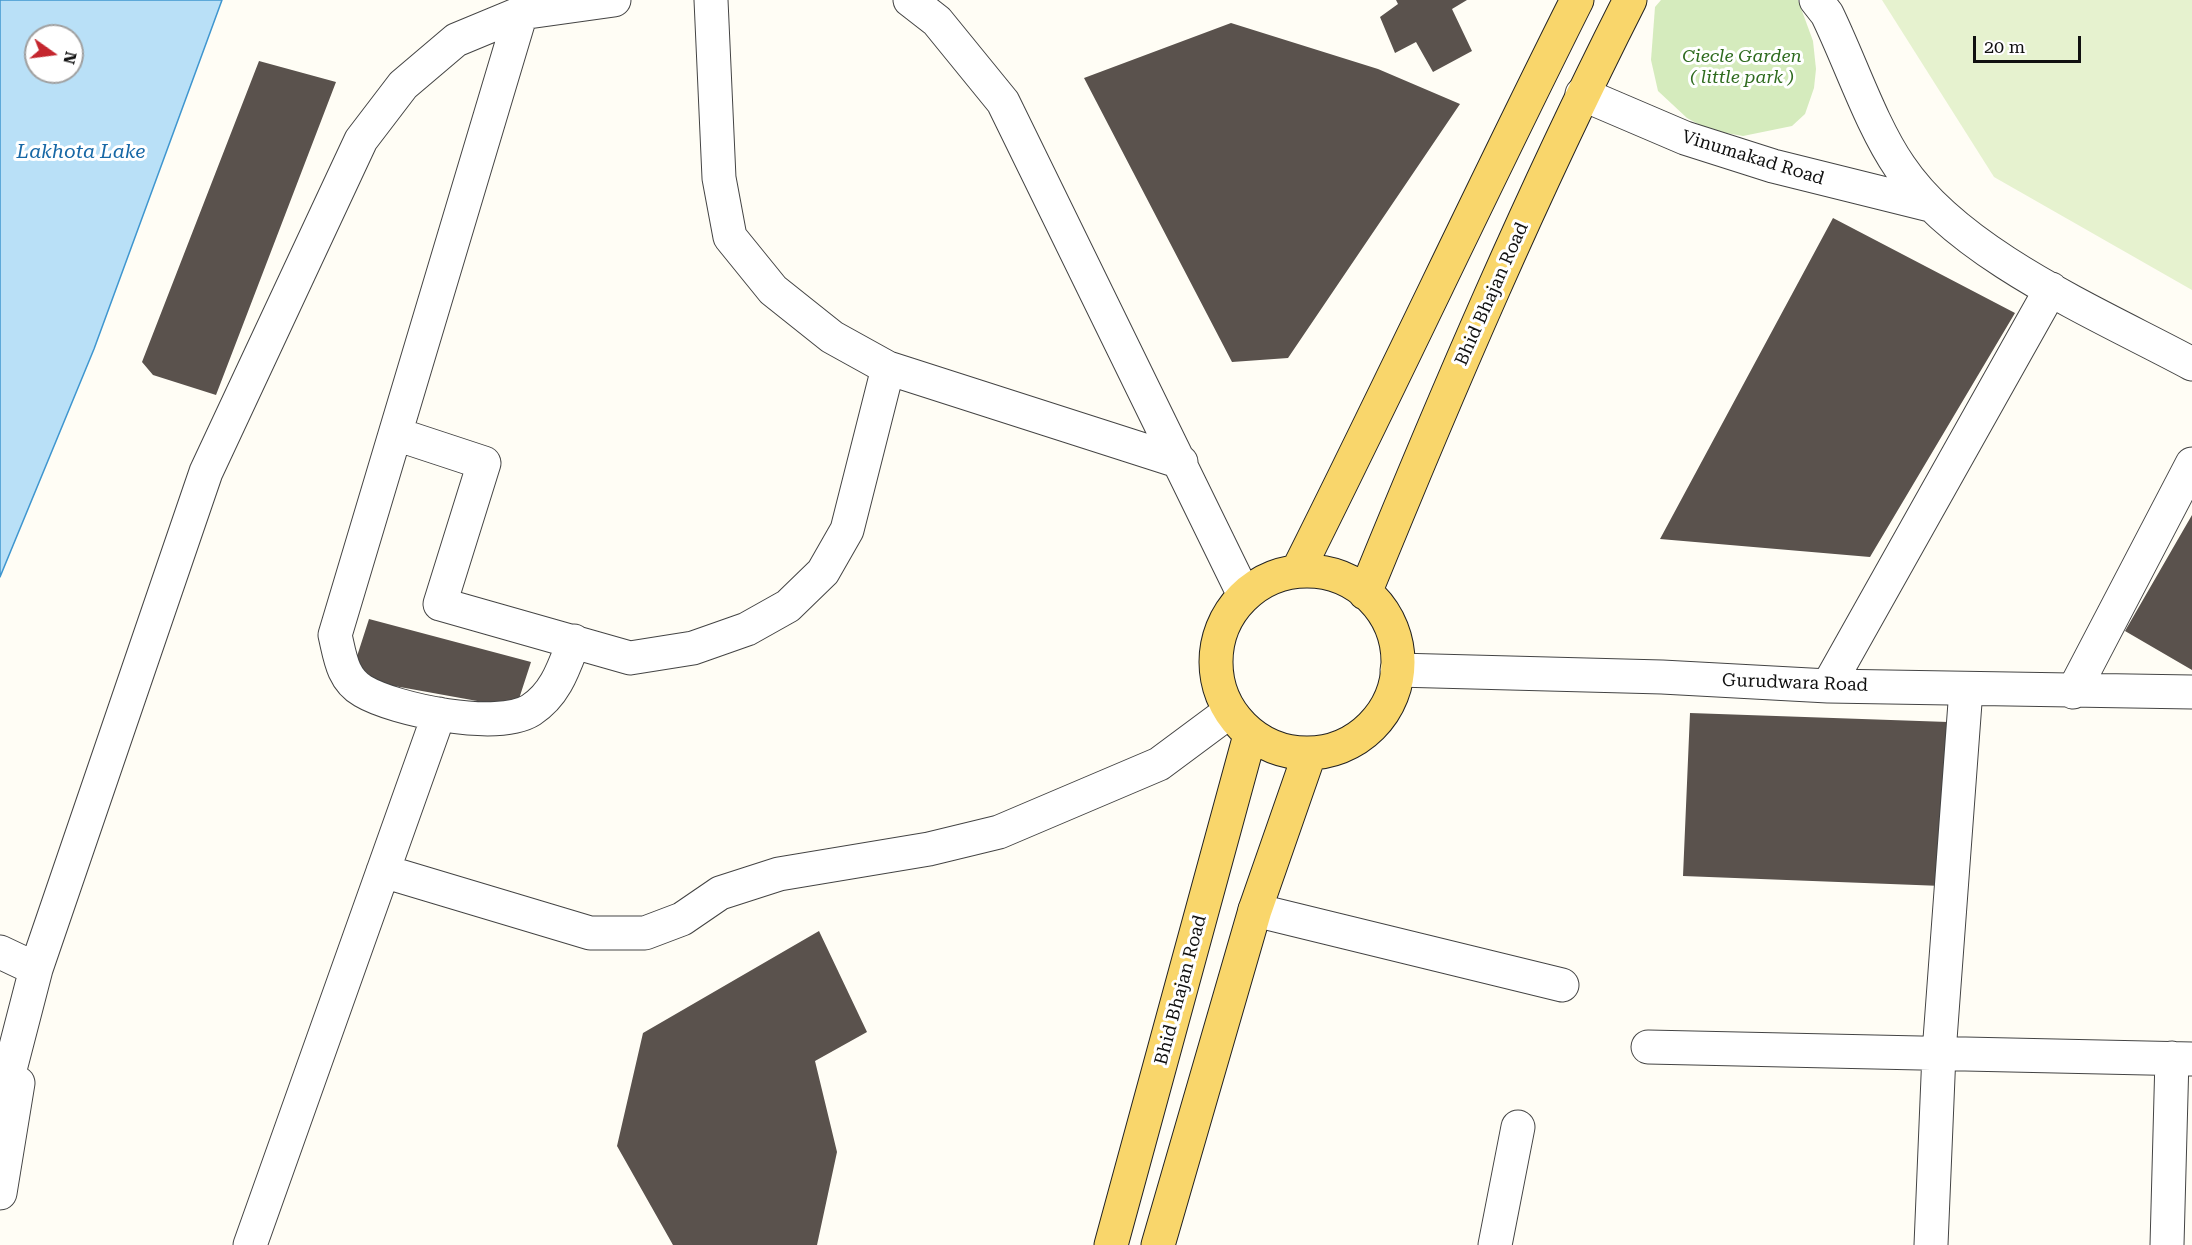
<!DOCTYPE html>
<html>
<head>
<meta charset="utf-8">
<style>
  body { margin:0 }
  #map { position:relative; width:2192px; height:1245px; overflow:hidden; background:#fffdf5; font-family:"Roboto Serif",serif }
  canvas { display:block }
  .north { position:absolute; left:24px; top:24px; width:60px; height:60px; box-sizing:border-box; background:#fff; border:2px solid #a0a0a0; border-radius:50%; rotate:104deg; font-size:16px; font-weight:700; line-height:24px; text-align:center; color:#111 }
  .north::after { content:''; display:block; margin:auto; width:21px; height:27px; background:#c4262e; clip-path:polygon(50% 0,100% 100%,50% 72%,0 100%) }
  .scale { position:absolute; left:1973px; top:36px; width:108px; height:27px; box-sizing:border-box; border:3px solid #111; border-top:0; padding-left:8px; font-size:18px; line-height:21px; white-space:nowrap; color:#111; -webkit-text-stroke:4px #fff; paint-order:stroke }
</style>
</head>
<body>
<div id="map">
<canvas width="2192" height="1245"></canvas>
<div class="north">N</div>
<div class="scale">20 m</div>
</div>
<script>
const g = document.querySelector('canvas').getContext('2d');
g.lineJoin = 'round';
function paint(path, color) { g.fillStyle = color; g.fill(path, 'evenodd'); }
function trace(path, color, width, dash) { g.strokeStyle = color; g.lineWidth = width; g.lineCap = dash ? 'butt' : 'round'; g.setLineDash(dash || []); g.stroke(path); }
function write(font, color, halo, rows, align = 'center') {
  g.font = font + ' "Roboto Serif",serif'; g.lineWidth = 6; g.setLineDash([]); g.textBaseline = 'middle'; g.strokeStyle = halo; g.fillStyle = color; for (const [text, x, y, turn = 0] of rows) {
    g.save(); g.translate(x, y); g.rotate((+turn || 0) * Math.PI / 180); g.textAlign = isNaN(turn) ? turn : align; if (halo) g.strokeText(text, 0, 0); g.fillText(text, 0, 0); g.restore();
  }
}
paint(new Path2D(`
  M1661,0H1798L1813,41L1816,69L1814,88L1805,114L1792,126L1743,136L1709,130L1687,118L1658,91L1651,60L1655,7Z`), '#d5ebbd');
paint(new Path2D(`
  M1882,0H2192V290L1994,177Z`), '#e6f2cf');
const water = new Path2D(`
  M0,0H222L94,349L0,577ZM36,36H72V72H36Z`);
paint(water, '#b9e0f7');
trace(water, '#3f96cf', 1.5);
paint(new Path2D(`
  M1396,0H1467L1452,9L1472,51L1433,72L1416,42L1395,53L1380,17L1398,4Z
  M1231,23L1378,69L1460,104L1288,358L1232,362L1084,78Z
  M259,61L336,82L216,395L153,375L142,362Z
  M1833,218L2015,313L1870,557L1660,539Z
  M2192,515V670L2125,631Z
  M369,619L531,662L516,708L350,678Z
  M1690,713L1948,722L1942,886L1683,876Z
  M819,931L867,1032L815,1061L837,1152L817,1245H673L617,1146L643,1033Z`), '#5a524d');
const minor = new Path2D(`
  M711,0L719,178L730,237L773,290L832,337L888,368L1181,462
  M910,0L937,21L1003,102L1244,595
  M1816,0L1827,14C1850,61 1871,125 1900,167C1959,255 2099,314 2192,364
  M521,13L335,635C340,656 342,679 363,691C395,710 498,731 531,710C556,694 564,667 574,641
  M1582,94L1685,138L1773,166L1930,205
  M396,434L484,463L440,604L630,658L693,648L747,629L788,606L823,572L847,530L888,368
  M1397,670L1662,677L1828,686L2192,692
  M1828,686L2051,289
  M2073,692L2192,464
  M383,871L590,933H645L682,919L720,893L779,874L929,849L999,832L1159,764L1229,712
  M1255,910L1562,985
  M0,952L36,969
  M1648,1047L2192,1059
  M0,1108L36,969L206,472L361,140L403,85L456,40L521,13L614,0
  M0,1193L18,1083
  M250,1245L439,714
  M1495,1245L1518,1127
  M1931,1245L1939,1053L1966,689
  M2167,1245L2172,1058`);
const major = new Path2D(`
  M1298,570C1393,381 1482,189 1577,0
  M1216 662a91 91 0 1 1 182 0a91 91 0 1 1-182 0Z
  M1365,593C1447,392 1532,193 1630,0
  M1111,1245L1250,735
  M1158,1245L1255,910L1309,755`);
trace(minor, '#444', 35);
trace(major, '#222', 35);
trace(minor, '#fff', 33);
trace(major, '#f9d66b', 33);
write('italic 18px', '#2f6b1f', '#fff', [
  ["Ciecle Garden",1742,57],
  ["( little park )",1742,78]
]);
write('18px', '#111', '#fff', [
  ["Vinumakad Road",1753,158,17],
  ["Bhid Bhajan Road",1492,294,-66],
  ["Gurudwara Road",1795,683,2],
  ["Bhid Bhajan Road",1181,990,-75]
]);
write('italic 20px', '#1768a6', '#fff', [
  ["Lakhota Lake",81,152]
]);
</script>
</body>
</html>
